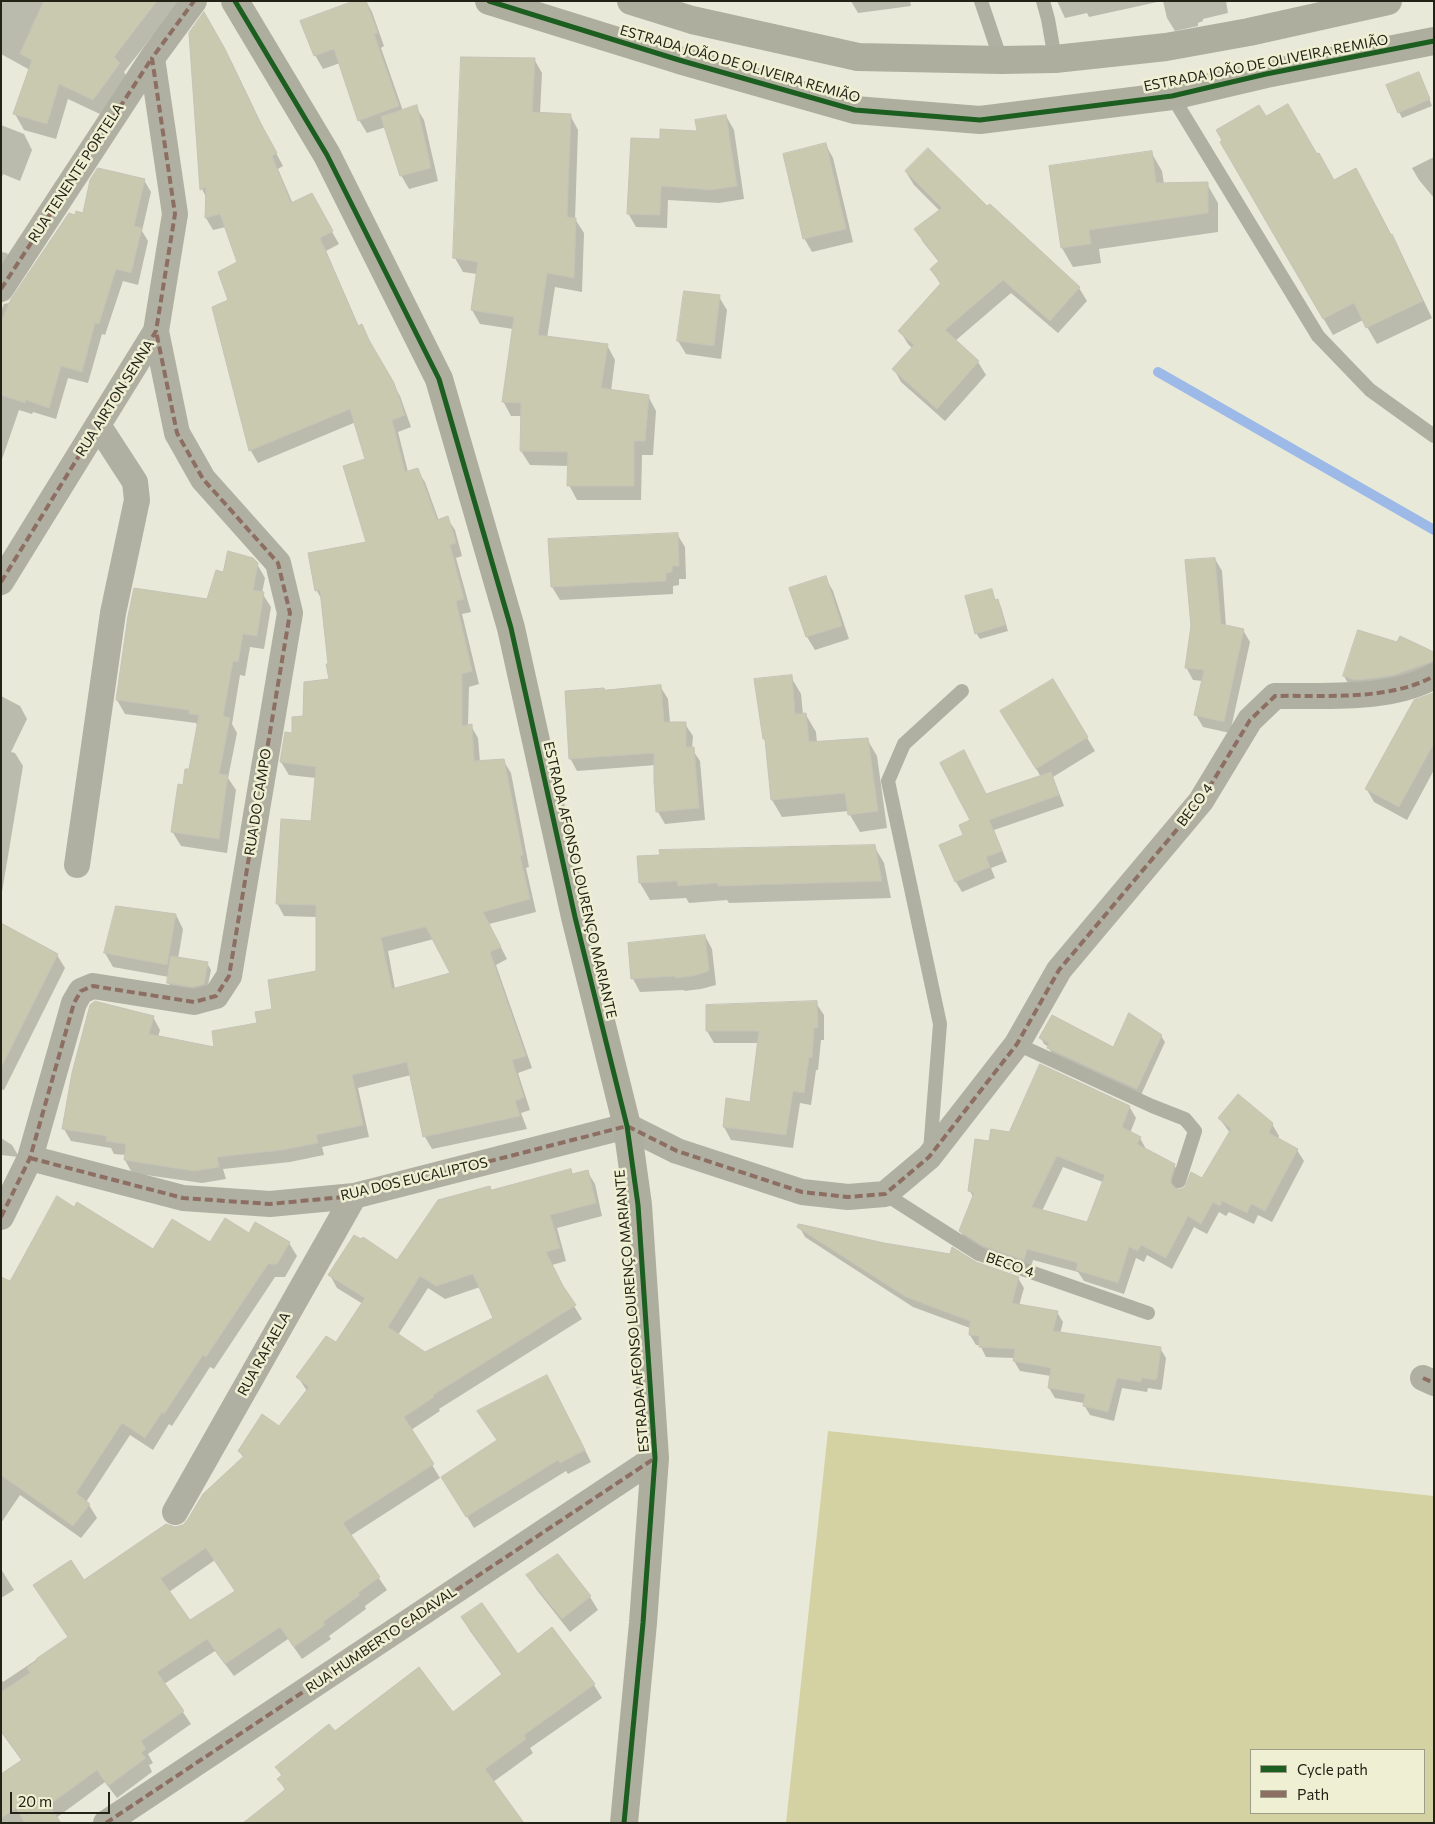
<!DOCTYPE html>
<html>
<head>
<meta charset="utf-8">
<style>
  body { margin:0 }
  #map { position:relative; width:1435px; height:1824px; overflow:hidden; background:#e9e9d9; font-family:Commissioner,sans-serif }
  canvas { display:block }
  .frame { position:absolute; inset:0; border:2px solid #222217; pointer-events:none }
  .legend { position:absolute; left:1250px; top:1749px; width:175px; height:65px; box-sizing:border-box; background:#efefd3; border:1px solid #9d9d88; margin:0; padding:6px 9px; list-style:none; font-size:15px; color:#222217 }
  .legend li { display:flex; align-items:center; gap:10px; height:25px }
  .legend b { width:25px; border:1px solid #9d9d88 }
  .scale { position:absolute; left:10px; top:1792px; width:100px; height:22px; box-sizing:border-box; border:2px solid #222217; border-top:0; padding-left:6px; font-size:15px; line-height:18px; white-space:nowrap; color:#222217; -webkit-text-stroke:4px #efefd3; paint-order:stroke }
</style>
</head>
<body>
<div id="map">
<canvas width="1435" height="1824"></canvas>
<div class="frame"></div>
<ul class="legend">
<li><b style="height:6px;background:#1b5e20"></b>Cycle path</li>
<li><b style="height:6px;background:#8d6e63"></b>Path</li>
</ul>
<div class="scale">20 m</div>
</div>
<script>
const g = document.querySelector('canvas').getContext('2d');
g.lineJoin = 'round';
function paint(path, color) { g.fillStyle = color; g.fill(path, 'evenodd'); }
function trace(path, color, width, dash) { g.strokeStyle = color; g.lineWidth = width; g.lineCap = dash ? 'butt' : 'round'; g.setLineDash(dash || []); g.stroke(path); }
function write(font, color, halo, rows, align = 'center') {
  g.font = font + ' Commissioner,sans-serif'; g.lineWidth = 5; g.setLineDash([]); g.textBaseline = 'middle'; g.strokeStyle = halo; g.fillStyle = color; for (const [text, x, y, turn = 0] of rows) {
    g.save(); g.translate(x, y); g.rotate((+turn || 0) * Math.PI / 180); g.textAlign = isNaN(turn) ? turn : align; if (halo) g.strokeText(text, 0, 0); g.fillText(text, 0, 0); g.restore();
  }
}
paint(new Path2D(`
  M828,1431L1434,1496V1823H786ZM1251,1750H1424V1813H1251Z`), '#d4d2a2');
paint(new Path2D(`
  M1,1H176L180,8L163,40L153,35L124,72L129,80L102,115L68,99L56,139L24,130L15,114L30,70L1,54Z
  M366,1L372,12L384,46L381,48L403,111L416,107L424,120L438,181L409,189L401,175L386,127L367,133L359,120L340,63L323,69L315,55Z
  M851,1H910L911,6L858,13Z
  M1057,1H1162L1089,17L1087,13L1065,18Z
  M1163,1H1226L1228,13L1203,19V21L1198,23V26L1175,31L1167,18Z
  M204,15L232,63L267,136L283,166L278,169L293,204L311,195L339,244L326,251L359,327L362,325L375,353L400,396L411,427L398,432L408,472L417,470L425,482L439,521L447,518L455,530L462,556L456,558L471,612L462,614L479,684L469,687L468,726H471L478,738L480,762L503,760L511,773L529,867L526,868L536,912L489,924L507,959L496,965L532,1068L518,1073L530,1110L521,1113L527,1129L432,1149L425,1137L411,1075L358,1088L369,1137L322,1147L324,1155L290,1162L223,1169L226,1179L202,1183L132,1173L125,1160L126,1155L114,1154L111,1148L71,1141L64,1129L153,1017L160,1030L158,1037L216,1049L258,1024L317,972V917L284,916L277,903L312,823L316,778L289,775L281,762L293,734L331,680L322,600L317,591L368,543L367,460L356,422L258,463L251,451L213,308L230,301L239,263L226,227L213,230L206,218L207,199L202,189L191,33ZM434,939L452,973L395,989L388,951Z
  M534,59L542,73L540,114L570,115L578,130L575,219L584,233L582,292L555,287L547,338L607,345L615,360L611,391L648,396L656,411L653,455H642L641,500H577L569,485V466L530,465L521,451L522,416H511L503,401L513,329L480,324L472,310L477,274L463,272L455,258Z
  M1422,80L1432,106L1402,118L1399,112Z
  M726,116L734,130L744,199L719,203L668,200L667,228L636,227L628,213L661,141L699,132Z
  M1266,118L1317,156L1334,181L1356,169L1402,255L1432,318L1377,344L1363,320L1333,335L1221,142Z
  M1,125L24,134L32,150L20,181L3,174L1,181Z
  M826,145L833,158L853,242L812,252L804,238Z
  M1151,152L1162,171L1164,184H1207L1218,203V232L1099,249L1101,263L1073,267L1062,248Z
  M1434,157V198L1419,180L1412,168Z
  M906,172L987,208L990,206L1079,288L1087,301L1058,333L1011,293L955,341L978,362L986,375L945,421L901,382L894,369L912,348L908,344L900,331L941,285L931,269L939,262L923,242L916,229L940,211L914,185Z
  M144,180L151,192L142,231L148,241L138,285L123,281L105,335L102,334L88,383L68,378L56,419L33,412L32,414L19,410L1,462V311L4,304L9,303L15,298L75,216L84,214Z
  M1,252L7,253L15,268L1,283Z
  M719,297L727,310L721,359L686,354L678,341Z
  M677,534L685,547L686,579H679V585L673,586V594L560,600L552,587Z
  M1215,559L1222,571L1226,627L1243,630L1250,642L1230,733L1203,727L1196,715L1203,681L1193,680L1186,667Z
  M257,564L265,578L262,593L271,607L264,649L250,647L245,676L240,675L232,724L237,733L228,778L236,790L227,853L181,846L172,831L190,771L198,727L196,723L125,714L117,700L208,600L224,574Z
  M825,577L833,591L849,639L815,650L807,637L791,588Z
  M991,590L996,601H998L1001,607L1008,631L980,639L976,633Z
  M1434,654V674L1350,687L1344,676Z
  M791,677L801,694L803,715H806L816,732L817,743L867,739L877,756L887,828L860,832L850,815L849,811L782,817L772,800L766,743L764,739Z
  M1053,681L1095,751L1053,777L1064,806L994,830L1007,862L991,868L995,878L962,892L956,882L965,835L986,795L1041,777L1010,725Z
  M660,686L668,699L670,723L685,724L693,736L692,749L700,761L705,820L665,824L658,812L656,765L577,771L570,758L605,691Z
  M1434,694V770L1407,820L1374,802L1366,788Z
  M1,696L20,706L27,719L11,752L15,753L23,766L1,898Z
  M874,846L884,863L891,898L729,903L727,900L689,903L686,898L650,900L640,883L638,857Z
  M117,907L176,915L183,929L178,959L207,963L211,970L207,990L172,989L168,982L169,977L113,967L105,953Z
  M1,925L57,955L65,968L4,1090L1,1089Z
  M705,936L712,949L716,985L701,989L684,991V990L640,992L633,979L629,944Z
  M816,1003L824,1015V1040H821L818,1070H816L811,1105L800,1103L793,1148L731,1140L724,1127L751,1103L758,1043H714L707,1031Z
  M1161,1036L1165,1042L1141,1095L1052,1055L1049,1047L1044,1044L1041,1038L1113,1048Z
  M1129,1106L1136,1118L1130,1133L1140,1138L1146,1149L1174,1165L1181,1176L1177,1190L1182,1191L1203,1180L1230,1133L1220,1119L1272,1124L1279,1136L1278,1139L1297,1150L1304,1161L1272,1222L1258,1215L1254,1224L1229,1212L1226,1216L1219,1212L1207,1234L1194,1227L1172,1269L1147,1255L1144,1262L1136,1258L1124,1294L1084,1281L1078,1272L1033,1260L1030,1271L967,1242L960,1231L973,1197L970,1191L991,1142L1010,1133ZM1063,1167L1103,1182L1088,1224L1042,1211Z
  M1,1138L12,1145L19,1157L1,1155Z
  M570,1171L573,1175L587,1171L595,1184L602,1216L557,1228L566,1261L552,1265L566,1293L582,1319L439,1409L440,1411L411,1430L440,1478L350,1536L387,1590L365,1606L366,1609L329,1636L331,1639L302,1659L288,1639L234,1676L215,1651L164,1684L191,1724L148,1754L153,1763L149,1765L152,1772L117,1798L105,1782L56,1818L59,1823H1V1775L22,1761L1,1732V1679L3,1682L69,1638L83,1582L175,1528L184,1526L244,1458L239,1451L279,1427L307,1391L298,1377L337,1343L363,1304L337,1288L330,1275L397,1262L490,1187L492,1191ZM480,1287L495,1318L425,1353L398,1335L428,1288L445,1299ZM215,1560L236,1592L189,1622L169,1592Z
  M799,1226L975,1263L1018,1278L1024,1288L1019,1306L1057,1312L1063,1322L1060,1334L1160,1348L1166,1358L1162,1388L1161,1390L1148,1388L1147,1392L1122,1388L1114,1421L1090,1415L1084,1405V1403L1055,1398L1049,1388L1051,1376L1020,1371L1014,1361L1015,1358L986,1357L980,1345H976L970,1335V1328L913,1307L805,1237Z
  M249,1235L289,1243L297,1256L285,1277H275L214,1369L210,1367L172,1426L169,1424L153,1450L130,1435L86,1502L89,1505L97,1518L81,1538L20,1495L1,1523V1313L153,1251L210,1244Z
  M554,1389L591,1462L568,1474L566,1471L474,1528L450,1489L498,1441Z
  M1,1569L14,1590L1,1598Z
  M528,1576L590,1597L598,1610L570,1632L536,1589Z
  M462,1618L518,1656L552,1629L594,1685L602,1698L530,1748L533,1753L493,1782L285,1790L279,1779L282,1777L277,1767L335,1733L453,1714L502,1675L470,1631Z`), '#0003');
trace(new Path2D(`
  M1158,372L1434,530`), '#9cb9e8', 10);
const building = new Path2D(`
  M44,1H157L114,57L120,63L93,100L59,84L47,124L13,114L32,60L20,54Z
  M354,1H366L378,33L374,34L399,106L358,121L334,49L314,56L300,21Z
  M204,12L225,49L260,122L277,153L272,156L291,203L312,193L333,231L320,238L358,326L362,324L369,340L394,383L405,415L392,420L405,472L418,468L437,520L448,516L456,543L450,545L464,599L456,601L472,671L462,674V726L472,724L474,761L504,759L523,855L520,856L530,899L483,912L501,947L490,952L526,1056L512,1060L524,1097L515,1101L520,1116L423,1137L407,1062L352,1075L363,1125L316,1135L318,1143L282,1150L217,1157L219,1167L194,1171L124,1160L126,1144L106,1141L107,1136L62,1129L72,1073L90,1005L95,1001L102,1003L154,1016L149,1034L214,1047L212,1031L257,1023L255,1012L272,1009L268,980L316,971V905L276,904L281,819L311,821L316,767L280,762L285,732L292,733V717L303,716L304,682L329,679L326,664H328L320,590L315,591L308,553L366,542L343,466L365,459L350,409L249,451L212,307L228,300L218,272L237,262L220,214L205,218L206,187L200,190L189,33ZM426,927L450,973L392,989L381,938Z
  M461,57L535,58L532,112L571,114L567,217L576,218L574,278L547,273L538,335L608,344L601,388L649,395L645,441H634V486H567L568,452L520,451L521,403L502,402L514,317L471,310L478,262L453,258Z
  M1419,72L1430,99L1398,113L1386,85Z
  M1288,104L1317,154L1319,153L1334,180L1356,168L1391,235L1392,234L1423,301L1366,328L1354,303L1323,319L1220,142L1222,140L1216,130L1259,105L1266,116Z
  M417,105L431,168L400,176L381,117Z
  M726,115L737,186L711,190L661,186L660,215L627,214L631,138L660,139V129L697,131L695,120Z
  M826,143L846,229L803,239L783,154Z
  M928,148L987,206L990,204L1080,287L1050,321L1003,280L945,330L979,361L937,409L892,369L914,345L898,331L941,283L930,269L939,261L914,229L942,208L905,171Z
  M1152,151L1156,183L1208,182V213L1089,230L1091,244L1061,248L1049,166Z
  M98,168L145,179L134,226L142,228L131,273L116,269L99,324L95,323L82,372L61,366L49,408L26,400L25,403L1,395V322L11,299L69,213L75,215L76,211L83,213L90,180Z
  M684,291L720,295L714,346L677,341Z
  M678,533L679,566H672V572L666,573V581L551,587L548,539Z
  M228,551L253,558L258,563L253,590L264,592L257,636L243,634L238,662L233,661L223,716L230,718L219,774L228,775L219,839L171,832L178,784L183,785L185,769H189L199,715L189,714V710L116,700L128,616L134,588L207,599L216,570L223,572Z
  M1215,558L1221,624L1244,629L1224,722L1194,715L1204,670L1185,668L1191,626L1185,560Z
  M826,576L842,626L806,637L789,588Z
  M992,589L995,600L998,599L1005,625L975,634L965,596Z
  M1358,630L1397,642L1400,636L1434,652V661L1394,675L1376,678L1355,680L1343,676Z
  M792,675L795,714L806,713L809,742L868,738L878,811L848,815L845,793L771,800L765,739H763L754,679Z
  M1053,679L1088,737L1036,769L1000,711Z
  M661,685L664,722H686V747H694L699,808L656,812L654,781V753L569,759L565,691L604,688L605,690Z
  M1434,693V743L1399,807L1365,789L1414,700Z
  M964,750L986,794L1051,772L1059,795L989,820L1002,851L986,857L990,867L955,882L939,845L963,835L959,825L970,820L940,763Z
  M875,845L882,881L718,886V883L678,886L677,881L639,883L637,856L660,855L659,850Z
  M116,906L176,914L167,965L104,953Z
  M1,923L58,954L1,1068Z
  M705,935L709,971L693,976L675,978V976L631,979L628,943Z
  M171,956L208,962L204,984L193,987L167,983Z
  M817,1001L818,1028H814L812,1058L809,1057L804,1093L793,1091L786,1135L723,1127L726,1098L750,1102L759,1031H706V1005Z
  M1129,1013L1162,1035L1137,1089L1047,1048L1049,1043L1039,1038L1052,1015L1113,1047Z
  M1040,1064L1130,1106L1122,1127L1141,1137L1137,1144L1175,1164L1170,1182L1176,1189H1181L1185,1187L1191,1172L1202,1178L1231,1129L1218,1118L1238,1094L1273,1123L1269,1133L1298,1149L1265,1211L1251,1204L1247,1213L1222,1201L1220,1206L1213,1202L1201,1224L1188,1216L1166,1258L1141,1245L1138,1251L1129,1247L1118,1283L1076,1270L1078,1263L1027,1249L1024,1260L983,1246L959,1231L974,1193L968,1191L975,1139L989,1141L991,1129L1009,1132ZM1057,1156L1105,1175L1087,1222L1032,1207Z
  M571,1169L572,1174L588,1170L596,1203L550,1215L560,1248L546,1252L563,1286L576,1305L433,1395L434,1397L404,1417L434,1464L343,1523L380,1577L358,1593L360,1595L323,1622L325,1625L294,1647L280,1627L225,1664L207,1639L157,1672L184,1711L141,1741L146,1749L141,1753L146,1758L108,1786L97,1770L49,1805L61,1823H25L16,1808L1,1818V1774L22,1760L1,1731V1692L30,1673L27,1668L37,1661L36,1659L68,1637L33,1585L71,1560L84,1580L166,1524L175,1527L183,1525L188,1519L203,1494L244,1456L238,1451L262,1414L279,1426L309,1387L296,1377L326,1336L336,1342L365,1298L328,1275L354,1235L361,1239L363,1237L397,1260L438,1200L490,1186L491,1190ZM473,1274L493,1318L425,1352L388,1327L420,1276L436,1286ZM206,1548L235,1591L190,1620L161,1579Z
  M57,1196L74,1207L77,1202L153,1249L172,1219L210,1242L225,1218L249,1233L255,1222L290,1242L277,1264H268L206,1357L203,1355L164,1414L162,1412L145,1438L122,1423L76,1493L90,1504L73,1526L1,1475V1277L10,1281Z
  M799,1224L884,1243L950,1254L952,1247L976,1262L1019,1277L1012,1303L1058,1311L1053,1331L1161,1347L1157,1378L1155,1380L1142,1378L1141,1382L1117,1378L1108,1412L1083,1406L1085,1394L1048,1388L1051,1368L1013,1361L1015,1349L979,1347V1336L969,1335L970,1321L906,1297L797,1227Z
  M547,1375L585,1450L560,1463L558,1460L466,1517L441,1477L497,1440L477,1411Z
  M558,1554L591,1596L562,1619L526,1575Z
  M482,1603L518,1654L552,1627L595,1684L524,1735L526,1739L485,1769L524,1823H243L286,1789L277,1779L282,1775L275,1767L329,1724L335,1731L419,1667L453,1712L502,1674L461,1617Z`);
paint(building, '#c9c9b0');
trace(building, '#c3c3b7', 1);
trace(new Path2D(`
  M981,1L1001,60
  M1043,1L1048,19L1055,59
  M1172,96L1318,336L1370,390L1434,436
  M1017,1044L1152,1106L1185,1119L1195,1131L1179,1181
  M930,1151L940,1024L888,781L904,744L962,691
  M885,1194L979,1254L1148,1313`), '#b0b0a2', 14);
trace(new Path2D(`
  M1,289L152,58
  M1,582L156,331L175,214L152,58L194,1
  M77,865L113,613L137,500L135,482L98,425
  M30,1158L183,1198L270,1204L354,1196L627,1126L677,1151L802,1192L848,1197L885,1194L929,1157L1017,1044L1059,970L1201,801L1250,720L1275,696C1325,695 1390,701 1434,676
  M1,1217L30,1158L74,1003L81,991L93,986L194,1002L216,996L229,976L290,613L278,563L203,479L177,433L156,331
  M1423,1378L1434,1383
  M175,1512L354,1196
  M106,1823L655,1458`), '#b0b0a2', 26);
trace(new Path2D(`
  M235,1L327,155L439,379L511,628L575,917L627,1126L638,1205L655,1458L643,1623L624,1823
  M489,1L679,60L855,110L980,120L1172,96L1266,74L1434,41
  M631,1L692,20L858,57L1001,60L1055,59L1166,47L1249,32L1388,1`), '#aeae9e', 28);
trace(new Path2D(`
  M1,289L152,58
  M1,582L156,331L175,214L152,58L194,1
  M30,1158L183,1198L270,1204L354,1196L627,1126L677,1151L802,1192L848,1197L885,1194L929,1157L1017,1044L1059,970L1201,801L1250,720L1275,696C1325,695 1390,701 1434,676
  M1,1217L30,1158L74,1003L81,991L93,986L194,1002L216,996L229,976L290,613L278,563L203,479L177,433L156,331
  M1423,1378L1434,1383
  M106,1823L655,1458`), '#8d6e63', 4, [8, 4]);
trace(new Path2D(`
  M235,1L327,155L439,379L511,628L575,917L627,1126L638,1205L655,1458L643,1623L624,1823
  M489,1L679,60L855,110L980,120L1172,96L1266,74L1434,41`), '#1b5e20', 5);
write('14px', '#222217', '#efefd3', [
  ["ESTRADA JOÃO DE OLIVEIRA REMIÃO",1266,63,-11],
  ["ESTRADA JOÃO DE OLIVEIRA REMIÃO",740,64,16],
  ["RUA TENENTE PORTELA",76,173,-57],
  ["RUA AIRTON SENNA",115,398,-58],
  ["RUA DO CAMPO",258,802,-81],
  ["BECO 4",1195,805,-53],
  ["ESTRADA AFONSO LOURENÇO MARIANTE",580,880,77],
  ["RUA DOS EUCALIPTOS",414,1179,-13],
  ["BECO 4",1010,1265,19],
  ["ESTRADA AFONSO LOURENÇO MARIANTE",632,1311,-95],
  ["RUA RAFAELA",264,1354,-61],
  ["RUA HUMBERTO CADAVAL",381,1640,-34]
]);
</script>
</body>
</html>
